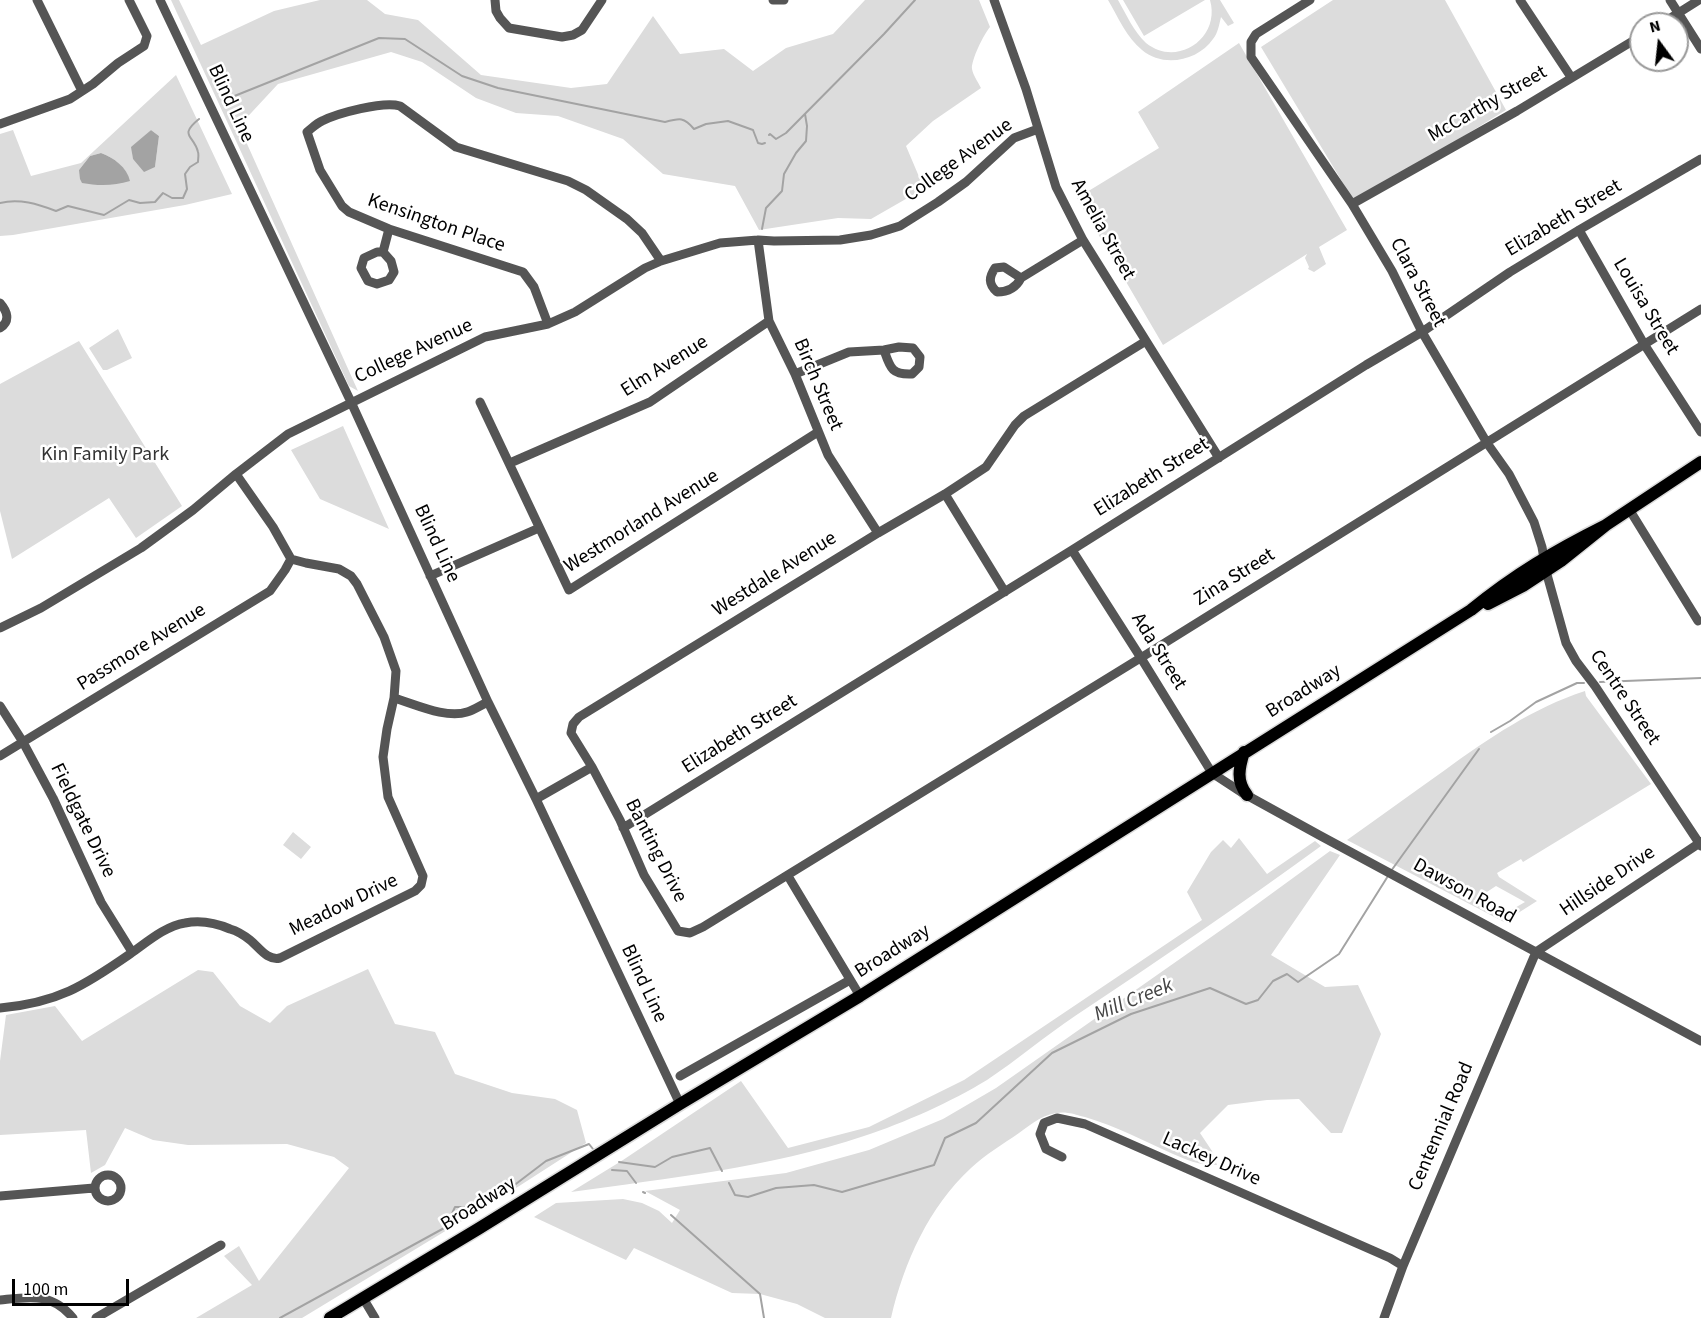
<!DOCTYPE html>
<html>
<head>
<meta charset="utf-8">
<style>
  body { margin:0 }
  #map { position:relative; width:1701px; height:1318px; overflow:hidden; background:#fff; font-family:"Source Sans 3",sans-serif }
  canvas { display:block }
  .north { position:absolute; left:1629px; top:12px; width:60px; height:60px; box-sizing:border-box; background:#fff; border:2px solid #999; border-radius:50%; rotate:345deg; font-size:16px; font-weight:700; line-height:24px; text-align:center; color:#000 }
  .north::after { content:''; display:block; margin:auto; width:21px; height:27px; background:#000; clip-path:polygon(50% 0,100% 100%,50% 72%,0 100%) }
  .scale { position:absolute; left:12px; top:1279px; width:117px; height:27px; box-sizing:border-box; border:3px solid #000; border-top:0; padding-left:8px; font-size:18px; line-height:21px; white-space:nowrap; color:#000; -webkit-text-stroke:4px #fff; paint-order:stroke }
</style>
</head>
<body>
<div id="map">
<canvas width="1701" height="1318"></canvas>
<div class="north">N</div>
<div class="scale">100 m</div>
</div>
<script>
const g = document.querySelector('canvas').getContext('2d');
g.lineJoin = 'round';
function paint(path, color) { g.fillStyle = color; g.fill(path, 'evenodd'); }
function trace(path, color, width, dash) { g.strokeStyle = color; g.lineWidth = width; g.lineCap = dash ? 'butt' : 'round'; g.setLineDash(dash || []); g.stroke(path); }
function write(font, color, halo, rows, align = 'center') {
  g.font = font + ' "Source Sans 3",sans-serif'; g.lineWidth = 5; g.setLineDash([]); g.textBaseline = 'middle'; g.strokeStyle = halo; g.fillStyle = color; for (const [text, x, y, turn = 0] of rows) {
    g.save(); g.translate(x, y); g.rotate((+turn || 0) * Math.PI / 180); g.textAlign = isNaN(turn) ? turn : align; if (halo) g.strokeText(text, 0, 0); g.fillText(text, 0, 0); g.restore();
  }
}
paint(new Path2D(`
  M171,0H179L201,45L274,11L320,0H367L385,14L418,20L481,75L571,88L607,84L653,16L680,54L724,49L753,71L786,48L833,34L865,0H979L990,27C984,34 971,60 972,69C973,75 978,82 981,88L933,121L906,146L920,179L918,192L871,219L838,218L759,230L735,186L663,174L623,139L558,116L516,113L476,98L422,62L391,52L278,84L239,126L358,391L349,386Z
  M1108,0H1118C1126,14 1134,32 1146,43C1177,68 1221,38 1210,0H1220L1234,23L1228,26L1221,17C1219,25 1218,33 1213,39C1198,61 1163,68 1142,50C1127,38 1118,17 1108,0Z
  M1123,0H1205L1144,36Z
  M1333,0H1445L1506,110L1355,203L1261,47Z
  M1239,43L1347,230L1319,247L1326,264L1314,272L1308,269L1309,267L1305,258L1307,254L1163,345L1077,198L1159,148L1138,112Z
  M176,75L232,194L185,205L13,235L0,236V134L13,130L31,176L81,163ZM151,130L159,136L155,167L133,159L132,147ZM101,153C114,158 127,167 129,181L79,170L90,156Z
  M118,329L132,358L107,370H103L89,348Z
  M79,341L182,506L136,538L109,498L12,559L0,511V384Z
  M343,426L389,529L320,499L291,450Z
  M1585,691L1586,696L1651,784L1523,862L1521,859L1497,873L1499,877L1537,901L1504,922L1347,840C1380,817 1412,793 1445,770C1489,738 1533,708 1585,691ZM1496,886L1525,902L1501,916L1473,901Z
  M293,832L311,847L301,859L283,845Z
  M1239,838L1267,874L1315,841L1321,846C1240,905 1158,961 1075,1016C1045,1036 1017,1060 987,1080C951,1102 904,1123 864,1136C769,1168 669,1178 571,1192L623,1160L741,1081L788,1148L869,1127L964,1080L1202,920L1187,892L1211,852L1223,840L1231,848Z
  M1330,851L1340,855L1271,955L1325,987L1358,985L1381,1034L1342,1133H1331L1299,1099L1267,1100L1228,1105L1200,1133L1212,1151L1217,1165C1201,1166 1187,1160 1173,1154C1144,1141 1116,1126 1085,1117C1079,1116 1073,1113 1068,1113C1048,1110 1033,1123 1019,1133C1003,1144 985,1155 971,1168C929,1207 904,1262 891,1318H825L797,1304L760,1294L732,1293L634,1248L626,1260L534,1217L556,1203L623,1199L642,1203L659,1211L672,1223L680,1210L645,1191L786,1173L869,1150L943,1119L996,1088L1234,921Z
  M368,969L395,1024L435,1032L455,1074L512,1093L555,1099L577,1110L586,1143L513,1190L302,1318H196L252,1285L224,1256L239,1246L259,1281L349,1168L334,1157L287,1144L188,1145L153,1140L125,1128L105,1165L91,1173L86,1130L0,1135V1061L6,1015L55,1006L82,1041L198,970L213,972L240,1006L270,1023L287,1006Z`), '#dcdcdc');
paint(new Path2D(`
  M151,130L159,136L155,167L144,172L133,159L131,147Z
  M101,153C114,158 127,167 130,181C114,186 98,186 82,183L80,179L79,170L90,156Z`), '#a3a3a3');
trace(new Path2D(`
  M222,101L379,38L405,39L462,76L498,88L665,122C680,118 684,117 694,129L706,124L728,121L753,130L758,143L762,144L765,143
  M769,135L770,134L776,139L786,133L884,34L915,0
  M0,203C19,198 38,204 56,211L68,206L104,215L129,200L140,203L155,202L163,193L172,198H183L187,189L185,174L190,167L198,162C198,158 199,155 198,152C194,135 178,136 199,119
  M762,229L766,208L782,191L784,174L796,153L806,141L807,126L805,114
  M1600,682L1701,678
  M1491,732L1510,721L1536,702L1577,683H1584
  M1391,871L1479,749
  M619,1162L655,1167L672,1157L710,1148L722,1171
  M612,1170L627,1171L636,1183
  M729,1183L735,1195L748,1197L776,1188L814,1185L842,1192L934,1165L945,1138L976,1123L1052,1053L1131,1014L1210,988L1246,1004L1258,1000L1273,981L1287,974L1298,982L1339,954L1388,876
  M643,1192L645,1193
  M671,1215L760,1294L764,1318
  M280,1318L446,1227L455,1207H471L476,1201L504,1193L546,1161L589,1144L593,1149`), '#a3a3a3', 2);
const major = new Path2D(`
  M1488,604L1523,586L1561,561L1606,525L1701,462
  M1244,752C1239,768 1236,781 1247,795
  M330,1318L478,1229L680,1104L860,996L1471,610C1515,574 1556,550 1606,525`);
trace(major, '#dbdbdb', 15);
trace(new Path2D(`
  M37,0L82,91
  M160,0L351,402L488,702L536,799L680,1104
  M495,0L496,11L500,18L509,28L562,37L573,35L582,30L602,0
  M773,0H784
  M994,0L1026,89L1056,187L1083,240L1219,458
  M1310,0L1256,34L1251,42V57L1352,204L1392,271L1422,332L1487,443L1509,474L1534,522L1542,547L1546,571L1566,643L1576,661L1595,686L1701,846
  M1520,0L1571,77
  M1670,0L1701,49
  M1661,24L1699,0
  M0,124L70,99L93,84L118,63L144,46L147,36L129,0
  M1352,204L1517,111L1641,36
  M1579,230L1644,344L1701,432
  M758,240L769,321L795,374L828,455L878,533
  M383,252H377L364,258L361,268L368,281L377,284L389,280L394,272L391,261L383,252L389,229
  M1021,278L1004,267L995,268C989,277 988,284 997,292C1008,292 1016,288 1021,278L1083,240
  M0,303C7,311 11,321 0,328
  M548,324L534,287L523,272L389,229L349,212L342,206L320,170L307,132C312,128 317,123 322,121C338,113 383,101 400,106L456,147L568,181L586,190L627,219L642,233L661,261
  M1146,341L1024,416L1015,425L986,467L945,494L878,533L579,717L573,724L571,733L592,767L620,820L644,875L678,931L690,933L703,927L1147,654L1701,309
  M795,374L849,352L884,350L899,347L913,348L920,357L919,367L912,374C891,375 890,367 884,350
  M480,402L569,590L818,432
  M510,463L650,402L769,321
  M945,494L1005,592
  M1629,509L1698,621
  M1072,550L1141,658L1212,773L1241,792L1319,835L1701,1041
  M430,576L539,528
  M0,628L41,608L141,548L193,510L236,474L288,434L485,337L548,324L575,312L645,268L661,261L720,243L758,240L774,241L840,240L871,235L900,226L938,202L966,182L1014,138L1038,129
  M394,698C415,704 446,719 467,712C474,710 481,705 488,702
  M0,706L23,742L53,798L101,902L132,952
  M0,756L270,591L285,570L291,559
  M536,799L592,767
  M623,828L1072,550L1366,365L1422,332L1510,272L1579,230L1701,159
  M788,876L860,996
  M1536,952L1701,842
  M0,1008C57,1003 84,986 130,954C146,943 165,926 185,923C200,920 216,923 230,929C237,931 245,936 250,940C259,947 267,961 280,958L415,891L421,885L423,876L388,797L383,757L387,729L394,698L396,671L384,637L357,584L351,576L339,569L306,563L291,559L273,527L236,474
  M680,1076L850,980
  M1062,1157L1046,1149L1040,1134L1044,1123L1057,1118L1085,1124L1390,1258L1403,1266
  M95 1188a13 13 0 1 1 26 0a13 13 0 1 1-26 0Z
  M0,1196L94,1188
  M363,1298L375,1318
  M0,1300C29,1297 52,1292 73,1318
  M96,1318L221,1245
  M1384,1318L1403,1266L1536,952`), '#555', 9);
trace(major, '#000', 12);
write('20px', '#000', '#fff', [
  ["Blind Line",230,104,65],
  ["McCarthy Street",1488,105,-30],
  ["College Avenue",959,161,-36],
  ["Elizabeth Street",1564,219,-31],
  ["Kensington Place",436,224,19],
  ["Amelia Street",1102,230,61],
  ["Clara Street",1417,283,62],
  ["Louisa Street",1645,307,59],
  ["College Avenue",414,352,-25],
  ["Elm Avenue",665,367,-32],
  ["Birch Street",817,385,67],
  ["Elizabeth Street",1152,478,-32],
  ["Westmorland Avenue",642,522,-32],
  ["Blind Line",436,544,65],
  ["Westdale Avenue",775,575,-32],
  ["Zina Street",1235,578,-32],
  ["Passmore Avenue",142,648,-32],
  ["Ada Street",1158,652,58],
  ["Broadway",1304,692,-32],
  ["Centre Street",1624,698,56],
  ["Elizabeth Street",740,735,-32],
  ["Fieldgate Drive",82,821,64],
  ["Banting Drive",655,851,63],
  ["Hillside Drive",1608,882,-34],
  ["Dawson Road",1464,892,29],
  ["Meadow Drive",344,906,-26],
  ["Broadway",893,952,-32],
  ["Blind Line",643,984,65],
  ["Centennial Road",1442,1127,-67],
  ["Lackey Drive",1211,1160,24],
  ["Broadway",479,1205,-32]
]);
write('20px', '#333', '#fff', [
  ["Kin Family Park",105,456]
]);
write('italic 21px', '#444', '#fff', [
  ["Mill Creek",1134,1001,-22]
]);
</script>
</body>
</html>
